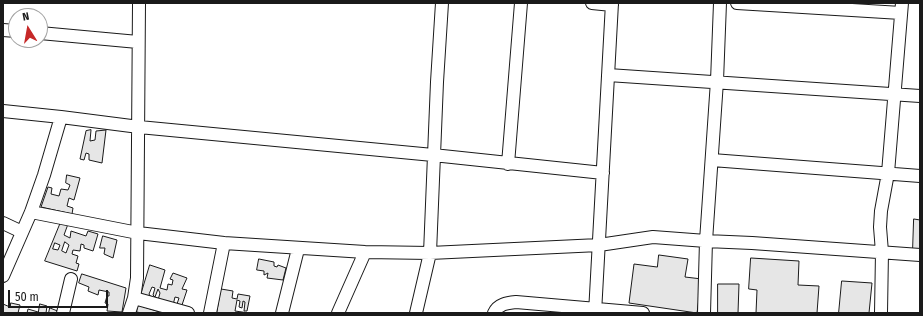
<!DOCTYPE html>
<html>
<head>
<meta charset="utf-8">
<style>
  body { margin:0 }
  #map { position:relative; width:923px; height:316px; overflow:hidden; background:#fff; font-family:"Fira Sans Condensed",sans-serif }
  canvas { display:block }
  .frame { position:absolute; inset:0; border:4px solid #1a1a1a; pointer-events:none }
  .north { position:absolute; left:8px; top:8px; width:40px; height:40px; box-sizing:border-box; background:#fff; border:1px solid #a3a3a3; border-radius:50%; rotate:349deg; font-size:11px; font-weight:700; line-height:16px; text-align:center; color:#1a1a1a }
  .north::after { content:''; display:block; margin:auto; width:14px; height:18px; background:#c62828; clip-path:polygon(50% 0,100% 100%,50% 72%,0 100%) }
  .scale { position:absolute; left:8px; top:290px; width:100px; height:18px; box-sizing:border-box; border:2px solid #1a1a1a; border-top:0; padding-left:5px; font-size:12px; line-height:14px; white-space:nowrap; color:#1a1a1a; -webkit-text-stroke:3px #fff; paint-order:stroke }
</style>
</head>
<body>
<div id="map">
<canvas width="923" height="316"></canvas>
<div class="frame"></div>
<div class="north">N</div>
<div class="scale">50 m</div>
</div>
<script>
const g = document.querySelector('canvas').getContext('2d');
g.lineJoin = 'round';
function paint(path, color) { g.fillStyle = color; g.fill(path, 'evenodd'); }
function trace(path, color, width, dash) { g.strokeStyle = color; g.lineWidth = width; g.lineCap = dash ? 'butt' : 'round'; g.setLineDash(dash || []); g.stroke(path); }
const building = new Path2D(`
  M91,130L90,141L95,140L96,131L106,130L102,163L89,160V154L86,153L84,160L80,159L86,131Z
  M67,175L80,178L74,200L69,198L67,206L73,208L72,214L41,207L48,187L52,188L51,194L59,196L61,189L68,190L70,185L66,183Z
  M914,219L920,220V250L913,249Z
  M61,222L68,224L64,235L70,238L71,231L86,236L88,231L98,234L93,251L84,248V245L81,244L80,251L73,250L72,254L78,256L76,263L79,264L77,271L45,261ZM65,242L69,245L66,253L62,251ZM55,243L60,245L58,250L53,249Z
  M103,236L117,240L113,258L104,254L105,248H100Z
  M659,255L688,259L685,277L702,279L697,313L629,303L634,264L657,267Z
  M751,258L799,261L798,285L819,286L817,313H756L757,290L749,289Z
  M259,259L274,262V266L277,267L278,265L286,268L283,280L267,278L268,273L264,275V271L257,270Z
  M150,265L165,270L160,288L167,290L168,284L172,285L173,280L170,279L173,273L187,278L182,289L187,290L181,308L176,307L179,298L175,297L173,305L158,300L160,293L158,289L155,297L153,295L155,288L152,287L149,294L152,299L141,295Z
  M82,274L126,288L122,312L107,311L108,304L105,303L107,296H109V292L99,290L98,295L88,291L89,287L79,283Z
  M842,281L872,283L869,313H839Z
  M718,284H739L738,313H718Z
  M221,289L233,291L232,298L237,299L238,294L250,296L247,311H244L245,302L243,301L242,308L239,307L240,301L237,300L235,311L249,313H217Z
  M11,303L20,305L18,313H3V304L10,307Z
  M40,304L47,306L46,313H27L28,309L38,312Z
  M138,305L163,313H141L137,312Z
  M50,308L60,312V313H49Z`);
paint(building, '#e6e6e6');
trace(building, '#1a1a1a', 1);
const minor = new Path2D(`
  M592,3L612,5
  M737,3L901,13
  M3,30L16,31
  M40,33L138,42
  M608,75L920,96
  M3,111L61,117L139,127L433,155L603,173
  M712,160L920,176
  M508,164L521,3
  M31,212L138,233L224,243L365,252L430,253L599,245L653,237L706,241L752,243L920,255
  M3,223L22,232
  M3,276L31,212L44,175L61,117
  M134,298L188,313
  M63,313L71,279
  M129,313L134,298L137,278L139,3
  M210,313L224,243
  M282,313L298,249
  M338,313L365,252
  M416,313L430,253L437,82L442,3
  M494,313C498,304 507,303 516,302L643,313
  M595,313L612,3
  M704,313L706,241L717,81L720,3
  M881,313L882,252L880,227L881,211L888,173L902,3`);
trace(minor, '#1a1a1a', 14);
trace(minor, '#fff', 12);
</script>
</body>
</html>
